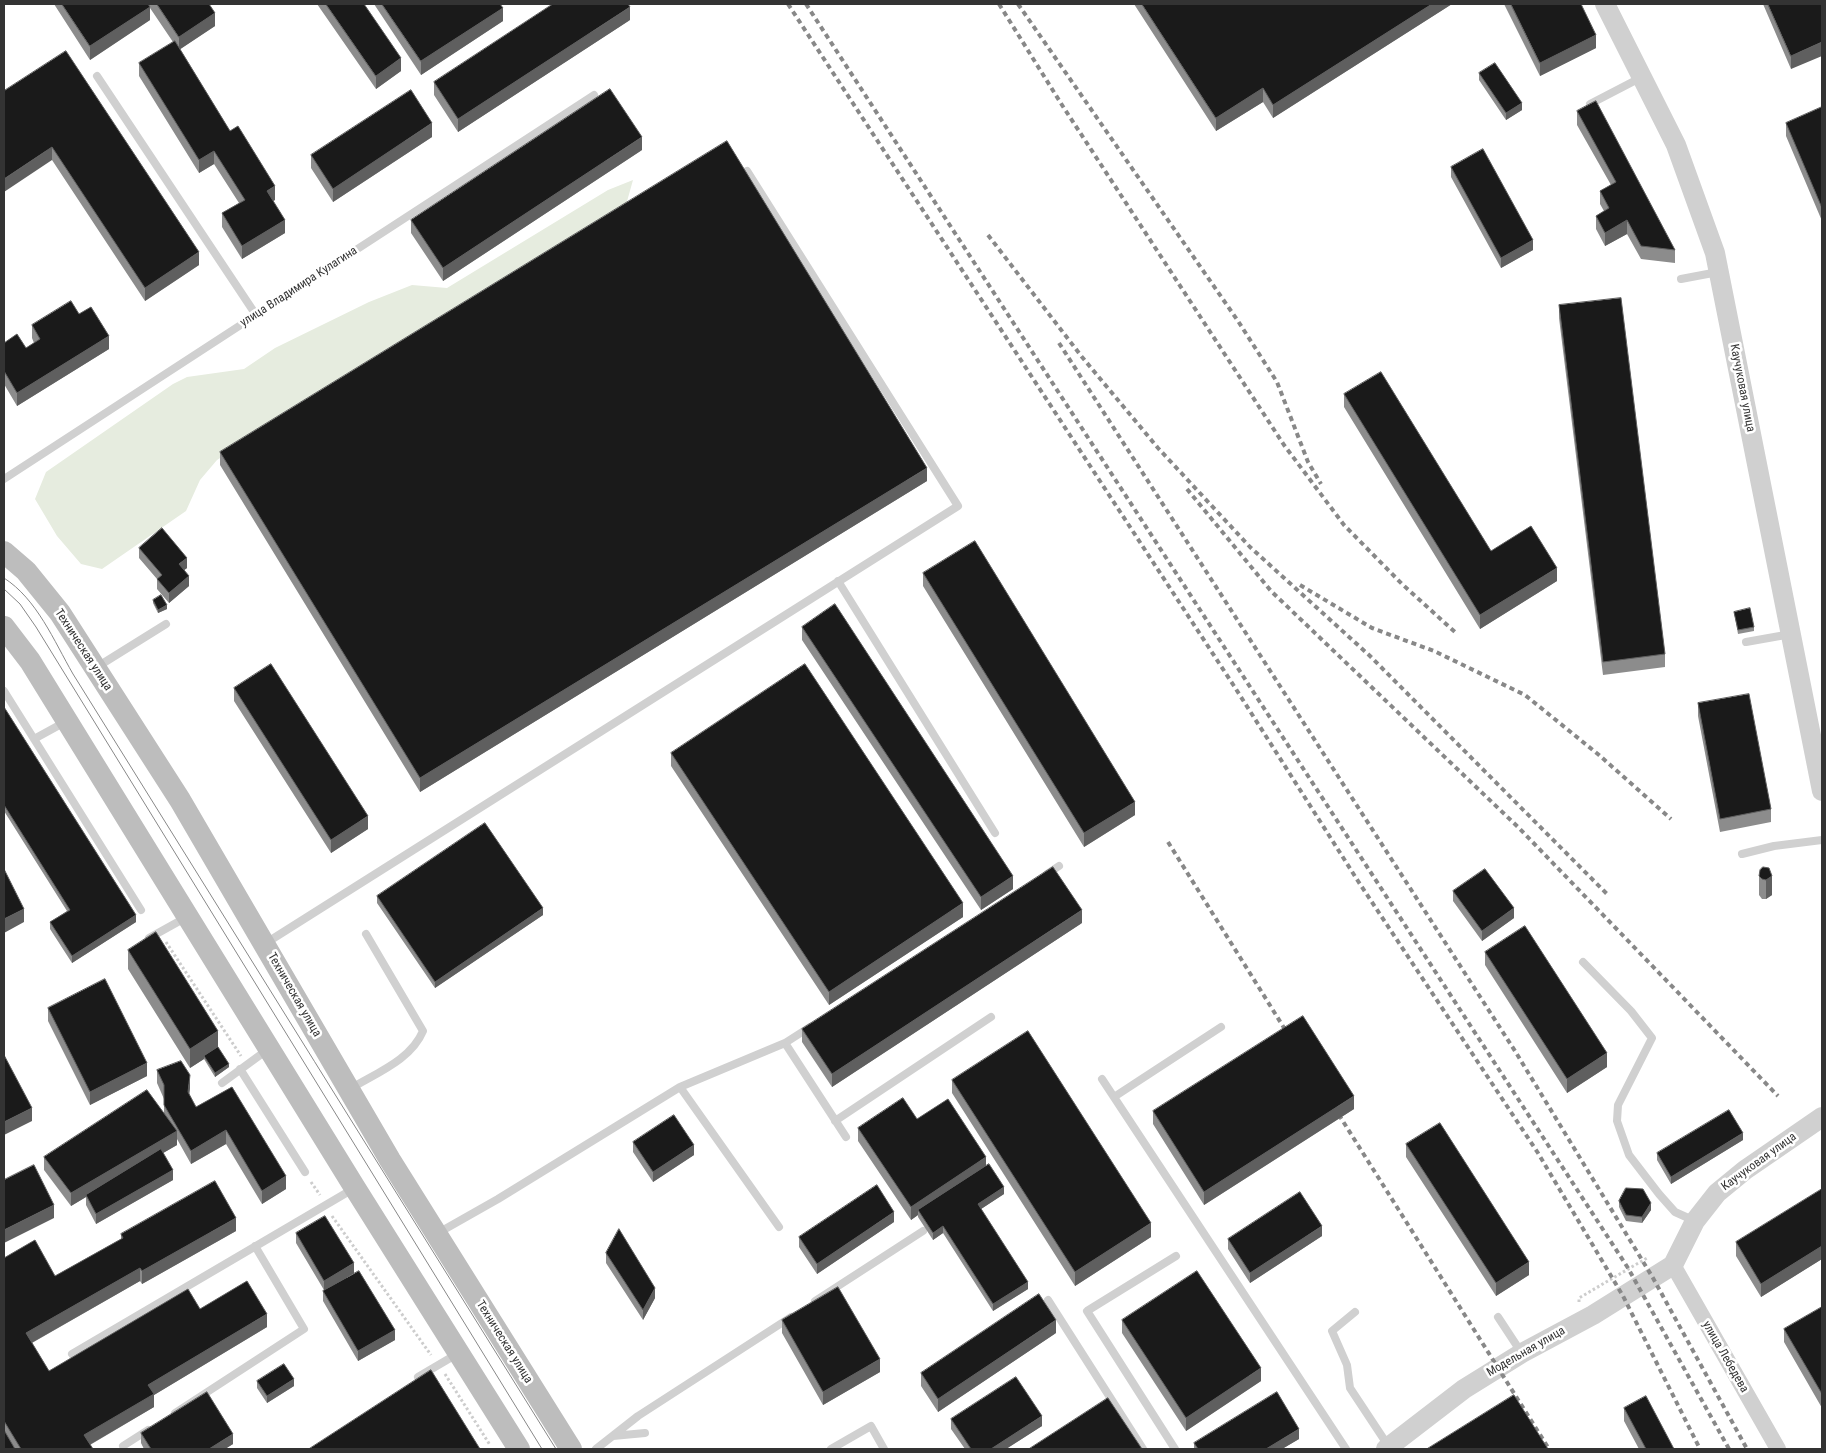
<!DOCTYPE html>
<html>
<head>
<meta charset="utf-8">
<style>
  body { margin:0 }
  #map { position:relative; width:1826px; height:1453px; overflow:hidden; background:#fff; font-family:"Roboto Condensed",sans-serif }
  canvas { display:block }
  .frame { position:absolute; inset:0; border:5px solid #333; pointer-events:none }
</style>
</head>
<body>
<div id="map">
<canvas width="1826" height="1453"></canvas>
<div class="frame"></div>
</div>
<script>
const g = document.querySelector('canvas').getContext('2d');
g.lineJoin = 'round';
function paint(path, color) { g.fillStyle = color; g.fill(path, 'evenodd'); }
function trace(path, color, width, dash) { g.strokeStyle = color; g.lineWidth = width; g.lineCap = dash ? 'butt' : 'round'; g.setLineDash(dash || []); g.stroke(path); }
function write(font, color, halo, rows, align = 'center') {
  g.font = font + ' "Roboto Condensed",sans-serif'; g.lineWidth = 5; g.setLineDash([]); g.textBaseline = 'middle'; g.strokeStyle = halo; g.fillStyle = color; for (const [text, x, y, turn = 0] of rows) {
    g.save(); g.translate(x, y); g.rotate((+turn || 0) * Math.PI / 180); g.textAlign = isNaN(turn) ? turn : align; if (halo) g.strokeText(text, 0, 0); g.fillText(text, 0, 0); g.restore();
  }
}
paint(new Path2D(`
  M633,180L626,205L389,349L217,460L200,480L186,511L102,569L81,564L57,536L35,499L46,472L173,384L187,377L244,369L275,348L369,302L412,285L447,288L608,190Z`), '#e6ecdf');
trace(new Path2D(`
  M166,942L241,1056
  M311,1182L320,1195
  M332,1216L431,1355
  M1579,1302V1298L1647,1258
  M445,1374L490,1445`), '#cdcdcd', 3, [2.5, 2.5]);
trace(new Path2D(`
  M97,76L256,315
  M1590,104L1642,77
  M1681,279L1718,272
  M4,479L594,95
  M838,581L995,833
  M1746,642L1791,634
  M97,667L166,624
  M4,691L141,910
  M34,739L65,722
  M1742,854L1774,846L1822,840
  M1047,874L1059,866
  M149,938L185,918
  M266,943L958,506L747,171
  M1583,962L1631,1011L1652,1038L1618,1105L1617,1121L1629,1155L1659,1194L1675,1212L1695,1221
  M785,1043L846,1137
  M240,1069L305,1172
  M1102,1079L1346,1449
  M222,1083L267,1050
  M680,1087L779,1227
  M350,1089C376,1073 411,1060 423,1031L366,934
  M1114,1097L1221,1027
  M835,1121L991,1017
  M438,1233L498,1199L680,1087L785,1043L810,1027
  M1048,1300L1143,1449
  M815,1301L923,1231
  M1355,1312L1332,1331L1347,1365L1350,1388L1389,1447
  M1498,1317L1521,1352
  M72,1354L353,1189
  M418,1377L457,1354
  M175,1413L304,1329L255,1246
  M613,1436L645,1433
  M123,1446L148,1430
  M596,1449L638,1416L791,1317
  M831,1449L871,1426L884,1449
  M1175,1449L1087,1311L1176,1256`), '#d0d0d0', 8);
trace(new Path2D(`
  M1673,1265L1778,1449`), '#d0d0d0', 16);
trace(new Path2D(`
  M1605,4L1676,145L1715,253L1822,791
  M1386,1449L1464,1389L1522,1353L1593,1315L1673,1265L1695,1221L1717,1193L1745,1170L1822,1117`), '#d0d0d0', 20);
trace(new Path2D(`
  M4,552L26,571L60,613L180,800L390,1160L571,1449
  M4,627L30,661L355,1188L519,1449`), '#bdbdbd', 22);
trace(new Path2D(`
  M4,578C37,599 54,641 73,674L556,1449
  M4,589L20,604L36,627L542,1449`), '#888', 1);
trace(new Path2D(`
  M788,4L1234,686L1358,881L1538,1153L1623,1296L1700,1449
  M806,4L1628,1268L1729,1449
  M999,4L1062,105L1284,445L1344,525L1402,584L1456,633
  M1018,4L1238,321L1277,382L1308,462L1321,484
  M988,235L1082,357L1158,448L1250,547L1370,656L1609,896
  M1059,343L1515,1051L1653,1278L1747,1449
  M1187,489L1271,591L1519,828L1778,1096
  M1300,585L1372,628L1434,651L1525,695L1599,755L1671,819
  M1168,842L1291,1039
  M1334,1107L1549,1449`), '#888', 4, [5, 4]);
paint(new Path2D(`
  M54,4H209L215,26L180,49L230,131L275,200L273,201L285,233L242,259L222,227V213L239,203L214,164L199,173L139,76V63L173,42L150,8V20L90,60Z
  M317,4H364L401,71L376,89Z
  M374,4H500L503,21L421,75Z
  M1134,4H1452L1273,118L1263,102L1216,131Z
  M1504,4H1581L1596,48L1540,76Z
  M1763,4H1822L1791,69Z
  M630,20L458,132L434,95V82Z
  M1479,73L1522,110L1506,120L1479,80Z
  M4,91L199,265L145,301L52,160Z
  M1822,107V221L1786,136V123Z
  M1577,111L1675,250V263L1641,259L1627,234L1605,246L1596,229V216L1604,211L1600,204V191L1611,185L1577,125Z
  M432,137L333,202L311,168V155Z
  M642,150L443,281L411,233V220Z
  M1451,167L1533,250L1501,268L1451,177Z
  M1559,305L1665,654V667L1603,675L1559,318Z
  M79,314L109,349L17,406L4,384V343L26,348L34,343L32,338V325Z
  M1344,394L1491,551L1557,581L1480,629L1344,407Z
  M220,452L927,481L420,792L220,465Z
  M139,548L187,568L184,570L189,586L169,603L157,589V579L139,558Z
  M923,573L1135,815L1084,847L923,586Z
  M153,600L167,609L158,613L153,603Z
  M1734,612L1754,627V631L1738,634Z
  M802,627L1013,889L981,910L802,640Z
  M234,688L368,829L331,853L234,701Z
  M1698,703L1771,809V822L1720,832L1698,716Z
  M4,707L136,922L72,963L50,929V922L67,911L4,811Z
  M671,753L963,917L829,1005L671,766Z
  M1759,876H1772V895L1766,899H1762L1759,895Z
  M1453,891L1514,918L1482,941L1453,901Z
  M377,896L543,915L435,988L377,903Z
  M1082,923L832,1087L802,1042V1029Z
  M128,950L218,1047L229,1067L215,1077L204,1059L190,1068L128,969Z
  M1485,952L1607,1067L1567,1093L1485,965Z
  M48,1008L147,1076L90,1105L48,1021Z
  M157,1070L190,1088L189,1094L196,1107L232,1087L286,1189L262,1204L226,1144L191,1164L177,1139V1145L163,1153L173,1180L96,1224L86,1205V1197L71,1206L44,1170V1157L164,1115V1099L157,1083Z
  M952,1080L1151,1237L1075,1286L952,1093Z
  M1354,1109L1204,1205L1153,1124V1111Z
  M917,1119L986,1166L1004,1194L981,1209L1028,1289L993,1311L943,1233L933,1240L918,1217V1215L911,1220L858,1141V1128Z
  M1743,1140L1671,1184L1657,1160V1153Z
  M633,1142L694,1155L653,1182L633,1152Z
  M1406,1144L1529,1275L1496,1296L1406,1157Z
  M1822,1189V1259L1761,1297L1736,1256V1242Z
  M1619,1201L1651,1210L1642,1223L1626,1221L1619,1207Z
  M894,1222L817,1274L799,1247V1237Z
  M236,1231L142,1284L140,1281L32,1343L49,1371L200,1309L267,1327L154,1395V1407L90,1445L93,1449H4V1258L55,1276L121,1239V1234Z
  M296,1233L354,1273L346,1278L395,1340L358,1361L323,1301V1291L324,1290L296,1243Z
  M1322,1236L1250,1283L1228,1249V1239Z
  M606,1253L655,1298L643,1320L606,1263Z
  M1822,1307V1408L1784,1342V1329Z
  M782,1320L880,1372L823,1405L782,1333Z
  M1122,1320L1261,1381L1186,1431L1122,1333Z
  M1056,1333L938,1412L921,1386V1373Z
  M257,1381L294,1386L267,1403L257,1388Z
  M1624,1408L1674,1449H1639L1624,1421Z
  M951,1419L1042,1426L1006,1449H965L951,1429Z
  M141,1433L233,1444L225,1449H144L141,1443Z
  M1299,1439L1282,1449H1194V1443Z`), '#8c8c8c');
paint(new Path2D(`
  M1432,4H1452L1273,118V105Z
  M150,7V20L90,60V46Z
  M630,7V20L458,132V119Z
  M503,8V21L421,75V61Z
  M215,13V26L179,50V37Z
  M1596,35V48L1540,76V63Z
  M1822,42V56L1791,69V56Z
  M401,58V71L376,89V76Z
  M1263,88V102L1216,131V118Z
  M1522,103V110L1506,120V113Z
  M432,123V137L333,202V189Z
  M642,137V150L443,281V268Z
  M52,147V160L4,192V179Z
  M214,151V164L199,173V160Z
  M275,186V200L267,204V191Z
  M285,220V233L242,259V246Z
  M1627,220V234L1605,246V233Z
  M1533,240V250L1501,268V258Z
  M199,252V265L145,301V288Z
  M109,336V349L17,406V393Z
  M927,468V481L420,792V778Z
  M187,558V568L179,574V564Z
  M1557,568V581L1480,629V615Z
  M189,576V586L169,603V593Z
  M167,605V609L158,613V610Z
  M1135,802V815L1084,847V833Z
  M368,816V829L331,853V840Z
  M1013,876V889L981,910V897Z
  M1772,876V895L1766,899V880Z
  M963,903V917L829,1005V992Z
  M543,908V915L435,988V982Z
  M1514,908V918L1482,941V931Z
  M24,909V922L4,933V919Z
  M1082,910V923L832,1087V1074Z
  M136,915V922L72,963V956Z
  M218,1031V1050L204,1056V1059L190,1068V1049Z
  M1607,1053V1067L1567,1093V1079Z
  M147,1063V1076L90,1105V1092Z
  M229,1064V1067L215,1077V1073Z
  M190,1075V1088L188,1105V1092Z
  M1354,1096V1109L1204,1205V1192Z
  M32,1108V1121L4,1135V1122Z
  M226,1130V1144L191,1164V1151Z
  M177,1131V1145L87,1197L86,1195V1197L71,1206V1193Z
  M1743,1133V1140L1671,1184V1177Z
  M694,1145V1155L653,1182V1172Z
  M986,1157V1170L918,1210V1215L911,1220V1207Z
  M173,1170V1180L96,1224V1214Z
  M286,1176V1189L262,1204V1191Z
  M1004,1187V1194L978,1211V1204Z
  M1651,1203V1210L1642,1223V1217Z
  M54,1205V1218L4,1243V1230Z
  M894,1212V1222L817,1274V1264Z
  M236,1218V1231L142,1284V1271Z
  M1151,1223V1237L1075,1286V1272Z
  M943,1226V1233L933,1240V1233Z
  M1322,1226V1236L1250,1283V1273Z
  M1822,1246V1259L1761,1297V1284Z
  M1529,1262V1275L1496,1296V1283Z
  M354,1263V1273L324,1291V1281Z
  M140,1268V1281L26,1346V1333Z
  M1028,1282V1289L993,1311V1304Z
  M655,1288V1298L643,1320V1310Z
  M267,1314V1327L154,1395V1407L84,1448V1435L148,1385Z
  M1056,1320V1333L938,1412V1399Z
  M395,1330V1340L358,1361V1351Z
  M880,1359V1372L823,1405V1392Z
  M1261,1368V1381L1186,1431V1418Z
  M294,1379V1386L267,1403V1396Z
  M1042,1416V1426L1006,1449H991Z
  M1299,1429V1439L1282,1449H1266Z
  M233,1434V1444L225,1449H209Z`), '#5f5f5f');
const building = new Path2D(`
  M62,4H148L150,7L90,46Z
  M157,4H209L215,13L179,37Z
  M326,4H364L401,58L376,76Z
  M382,4H500L503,8L421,61Z
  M553,4H628L630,7L458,119L434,82Z
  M1142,4H1432L1273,105L1263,88L1216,118Z
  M1511,4H1581L1596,35L1540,63Z
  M1768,4H1822V42L1791,56Z
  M175,41L230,131L238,126L275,186L267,191L285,220L242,246L222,213L245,200L214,151L199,160L139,63Z
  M66,51L199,252L145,288L52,147L4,179V91Z
  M1495,63L1522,103L1506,113L1479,73Z
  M610,89L642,137L443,268L411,220Z
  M411,90L432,123L333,189L311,155Z
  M1596,101L1675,250L1641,246L1627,220L1605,233L1596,216L1609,208L1600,191L1616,182L1577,111Z
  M1822,107V208L1786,123Z
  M727,141L927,468L420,778L220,452Z
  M1483,149L1533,240L1501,258L1451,167Z
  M1621,298L1665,654L1603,662L1559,305Z
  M71,301L79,314L91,307L109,336L17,393L4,371V343L17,334L26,348L40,339L32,325Z
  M1381,372L1491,551L1531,526L1557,568L1480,615L1344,394Z
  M162,528L187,558L179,564L189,576L169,593L157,579L162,575L139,548Z
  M975,541L1135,802L1084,833L923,573Z
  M161,595L167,605L158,610L153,600Z
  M835,604L1013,876L981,897L802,627Z
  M1750,608L1754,627L1738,630L1734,612Z
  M271,664L368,816L331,840L234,688Z
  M805,664L963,903L829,992L671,753Z
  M1749,694L1771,809L1720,819L1698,703Z
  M4,707L136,915L72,956L50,922L70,910L4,805Z
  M485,823L543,908L435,982L377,896Z
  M1053,867L1082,910L832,1074L802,1029Z
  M1763,867L1769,868L1772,876L1766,880L1762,879L1759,876L1760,870Z
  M4,869L24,909L4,919Z
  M1485,869L1514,908L1482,931L1453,891Z
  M1525,926L1607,1053L1567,1079L1485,952Z
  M156,932L218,1031L190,1049L128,950Z
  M105,979L147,1063L90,1092L48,1008Z
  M1303,1016L1354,1096L1204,1192L1153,1111Z
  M1028,1031L1151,1223L1075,1272L952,1080Z
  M218,1047L229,1064L215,1073L204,1056Z
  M4,1055L32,1108L4,1122Z
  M181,1061L190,1075L188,1092L196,1107L232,1087L286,1176L262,1191L226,1130L191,1151L164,1105V1085L157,1070Z
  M147,1090L177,1131L71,1193L44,1157Z
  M903,1098L917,1119L948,1099L986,1157L911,1207L858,1128Z
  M1729,1110L1743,1133L1671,1177L1657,1153Z
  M674,1115L694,1145L653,1172L633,1142Z
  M1440,1123L1529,1262L1496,1283L1406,1144Z
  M161,1149L173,1170L96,1214L86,1195Z
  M989,1164L1004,1187L978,1204L1028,1282L993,1304L943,1226L933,1233L918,1210Z
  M34,1165L54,1205L4,1230V1180Z
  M215,1181L236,1218L142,1271L140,1268L26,1333L49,1371L188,1289L200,1309L247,1281L267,1314L148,1385L154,1394L84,1435L93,1449H21L4,1421V1258L35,1240L55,1276L123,1238L121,1234Z
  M877,1185L894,1212L817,1264L799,1237Z
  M1626,1188L1643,1189L1651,1203L1642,1217L1626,1215L1619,1201Z
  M1822,1189V1246L1761,1284L1736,1242Z
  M1300,1192L1322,1226L1250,1273L1228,1239Z
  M325,1216L354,1263L324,1281L296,1233Z
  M619,1229L655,1288L643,1310L606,1253Z
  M359,1271L395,1330L358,1351L323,1291Z
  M1197,1271L1261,1368L1186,1418L1122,1320Z
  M838,1287L880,1359L823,1392L782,1320Z
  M1039,1294L1056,1320L938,1399L921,1373Z
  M1822,1307V1394L1784,1329Z
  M284,1364L294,1379L267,1396L257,1381Z
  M431,1370L480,1449H309Z
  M1016,1377L1042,1416L991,1449H971L951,1419Z
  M207,1392L233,1434L209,1449H151L141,1433Z
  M1277,1392L1299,1429L1266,1449H1198L1194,1443Z
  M1514,1395L1548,1449H1427Z
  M1646,1396L1674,1449H1646L1624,1408Z
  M1108,1398L1142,1449H1029Z
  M4,1430L15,1449H4Z`);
paint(building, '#1a1a1a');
trace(building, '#5f5f5f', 1);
write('12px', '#333', '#fff', [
  ["улица Владимира Кулагина",299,287,-33],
  ["Каучуковая улица",1742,388,79],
  ["Техническая улица",83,650,57],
  ["Техническая улица",294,995,60],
  ["Каучуковая улица",1759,1162,-36],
  ["Техническая улица",504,1342,58],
  ["Модельная улица",1526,1352,-30],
  ["улица Лебедева",1725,1357,60]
]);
</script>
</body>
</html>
